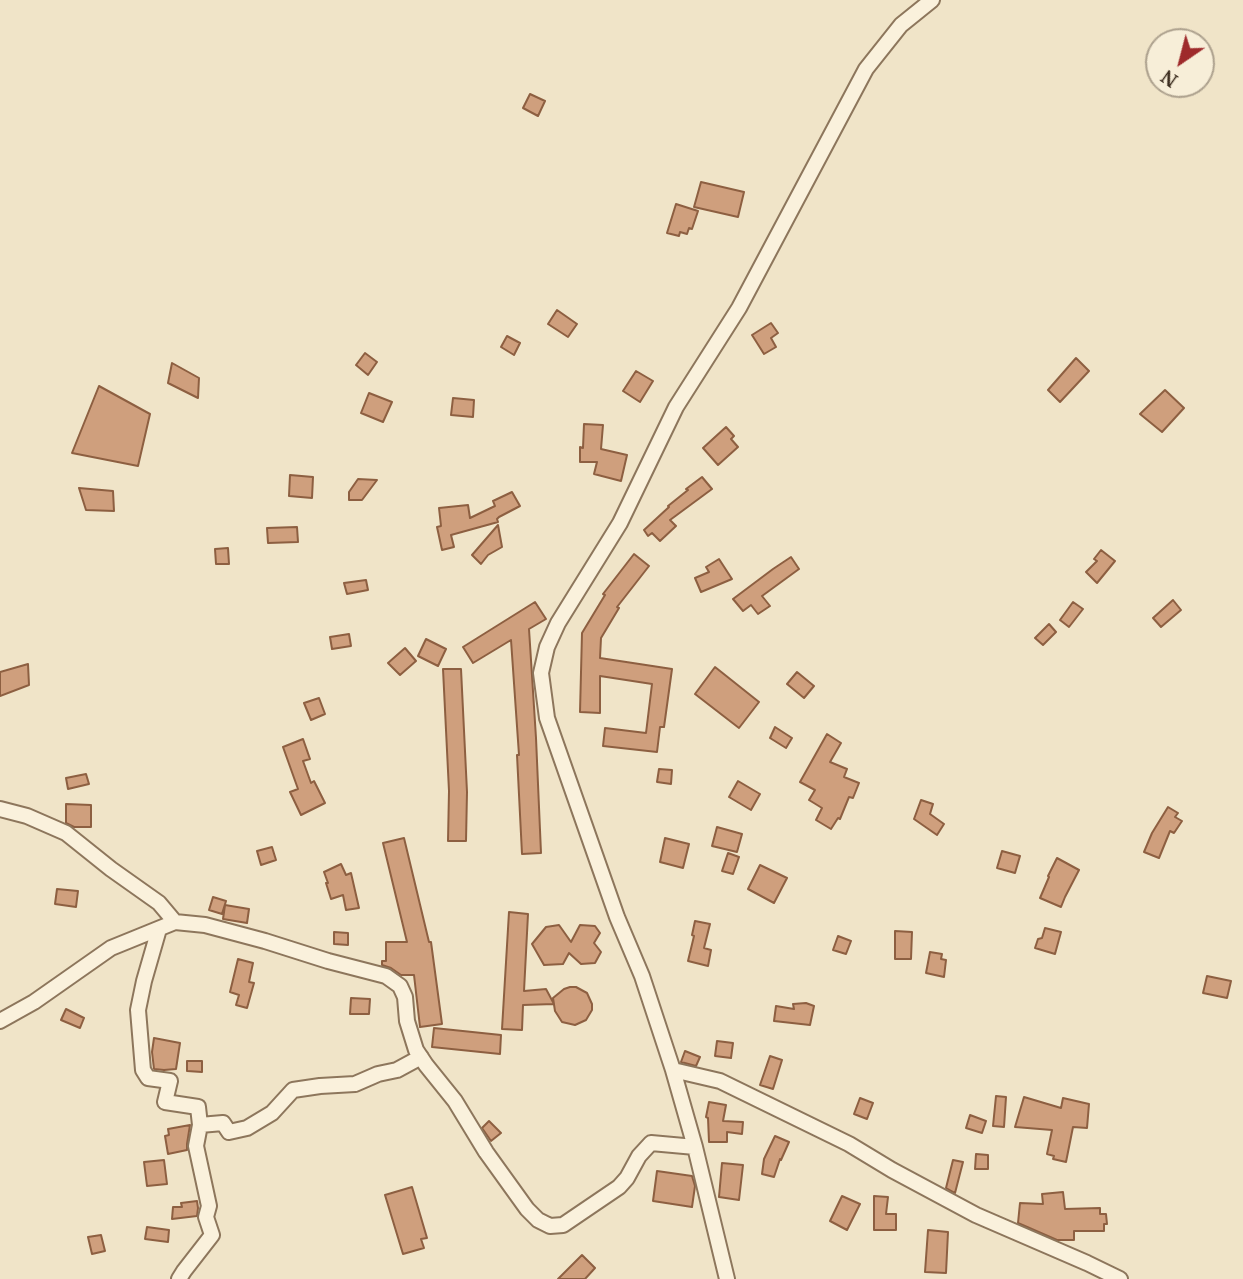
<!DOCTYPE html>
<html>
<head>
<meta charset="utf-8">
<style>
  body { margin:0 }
  #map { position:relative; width:1243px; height:1279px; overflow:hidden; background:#f0e4c8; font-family:"PT Serif",serif }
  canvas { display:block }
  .north { position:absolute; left:1145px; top:28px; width:70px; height:70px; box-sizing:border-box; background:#f7eed8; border:2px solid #ada18e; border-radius:50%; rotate:215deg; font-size:19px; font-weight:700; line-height:28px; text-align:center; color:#3d2e20 }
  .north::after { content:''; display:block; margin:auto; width:24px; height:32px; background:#9e2a2b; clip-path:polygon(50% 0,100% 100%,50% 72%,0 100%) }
</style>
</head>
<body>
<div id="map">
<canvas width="1243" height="1279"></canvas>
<div class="north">N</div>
</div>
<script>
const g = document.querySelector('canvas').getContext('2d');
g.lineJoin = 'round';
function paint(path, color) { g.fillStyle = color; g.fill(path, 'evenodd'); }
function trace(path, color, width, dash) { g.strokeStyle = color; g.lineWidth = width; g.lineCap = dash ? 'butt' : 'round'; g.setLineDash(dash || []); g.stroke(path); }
const building = new Path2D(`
  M530,94L545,101L538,116L523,108Z
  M701,182L744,192L738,217L694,207Z
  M676,204L698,211L692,229L689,228L687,234L680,232L679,236L667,233Z
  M557,310L577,324L568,337L548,324Z
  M771,323L778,333L771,338L776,347L764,354L752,335Z
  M507,336L520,343L514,355L501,347Z
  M365,353L377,362L368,375L356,365Z
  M1076,358L1089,371L1060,402L1048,390Z
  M172,363L199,378L198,398L168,383Z
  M636,371L653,381L640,402L623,391Z
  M99,386L150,414L138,466L72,453Z
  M1165,390L1184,408L1162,432L1140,414Z
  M369,393L392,402L383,422L361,413Z
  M453,398L474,400L473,417L451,415Z
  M584,424L603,425L601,449L627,455L621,481L594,474L597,462H580V447L583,448Z
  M726,427L734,436L731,439L738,447L718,465L703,448Z
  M290,475L313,477L312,498L289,496Z
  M702,477L712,489L670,520L676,526L660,541L652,533L648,536L644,530L669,507L668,506L688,490L686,489Z
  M358,479L377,480L362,500H349V492Z
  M79,488L113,491L114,511L86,510Z
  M512,492L520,506L499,517L497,519L498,522L451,535L454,547L442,550L437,527L441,526L439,508L468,505L470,518L495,506L493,501Z
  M498,525L502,547L488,555L481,564L472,555Z
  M297,527L298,542L268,543L267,528Z
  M228,548L229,564H216L215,549Z
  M1101,550L1115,561L1097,583L1086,572L1097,561L1094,559Z
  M634,554L649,566L617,607L619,608L601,638L600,658L672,669L664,727H660L657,752L603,746L605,728L646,733L652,684L600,676V713L580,712L582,633L605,595L603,594Z
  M791,557L799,569L762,596L770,606L758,614L751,605L743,611L733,599L773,569Z
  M719,559L732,579L701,592L695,578L709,572L706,567Z
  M366,580L368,590L347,594L344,583Z
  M1173,600L1181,610L1161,627L1153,618Z
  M535,602L546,619L529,629L536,738L541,853L522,854L517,755H519L511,640L473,663L463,647Z
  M1073,602L1083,609L1069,627L1060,620Z
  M1049,624L1056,632L1043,645L1035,638Z
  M349,634L351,646L332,649L330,637Z
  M426,639L446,649L438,666L418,656Z
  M405,648L416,661L400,675L388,663Z
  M28,664L29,685L0,696V672Z
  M715,667L759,702L739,728L695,694Z
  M443,669H461L467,792L466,841H448L449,791Z
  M797,672L814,686L804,698L787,684Z
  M319,698L325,714L311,720L304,703Z
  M775,727L792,738L786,748L770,738Z
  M827,734L841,743L830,762L847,769L844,777L859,783L853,798L849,797L840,819L838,818L831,829L816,820L822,808L809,800L815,790L800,782Z
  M303,739L310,759L303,761L311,783L314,781L325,803L301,815L290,792L298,789L283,747Z
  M659,769L672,770L671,784L657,782Z
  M86,774L89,784L68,789L66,778Z
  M738,781L760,794L751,810L729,797Z
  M921,800L933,804L930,814L944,824L937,835L914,819Z
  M66,804L91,805V827H74L66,823Z
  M1168,807L1178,813L1175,817L1182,821L1174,833L1170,831L1159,858L1144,852L1152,833Z
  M717,827L742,834L737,852L712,846Z
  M404,838L429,942H431L442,1024L420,1027L414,975H401L391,968L382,965V961H386V942H407L383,843Z
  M665,838L689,844L683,868L660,862Z
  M272,847L276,860L261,865L257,851Z
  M1002,851L1020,856L1015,873L997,868Z
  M728,853L739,857L733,874L722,871Z
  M1057,858L1079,870L1065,897L1061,907L1040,898L1049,877L1048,876Z
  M341,864L346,875L351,873L359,908L346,910L343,895L331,899L326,883H328L324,872Z
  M760,865L787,878L774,903L748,889Z
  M57,889L78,891L76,907L55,904Z
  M213,897L226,901L222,914L209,910Z
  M225,905L249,909L247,923L223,919Z
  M509,912L528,914L524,991L546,989L554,1004L523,1005L522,1030L502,1029Z
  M695,921L710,924L704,948L711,950L708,966L688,961L694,936L692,935Z
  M559,925L571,942L580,925L595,926L600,933L594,943L601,952L595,963L581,964L569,953L563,964L544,965L532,944L546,927Z
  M1045,928L1061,932L1055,954L1035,948L1038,939L1042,938Z
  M895,931L912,932L911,959H895Z
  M334,932L348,933V945L334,944Z
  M838,936L851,941L846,954L833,950Z
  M930,952L942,954L941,959L946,960L944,977L926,973Z
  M238,959L253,963L249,982L254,983L247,1008L236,1005L239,995L230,992Z
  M1207,976L1231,981L1227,998L1203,993Z
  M570,987H576L587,993L592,1004V1010L586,1020L575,1025L562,1022L555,1011L553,998L564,989Z
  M351,998L370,999L369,1014H350Z
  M806,1003L814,1006L810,1025L774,1021L776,1006L794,1009L793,1004Z
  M66,1009L84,1018L80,1028L61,1020Z
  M434,1028L501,1035L500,1054L432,1047Z
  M154,1038L180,1043L176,1069L164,1070L154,1069L152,1052Z
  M717,1041L733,1043L731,1058L715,1056Z
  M685,1051L700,1057L696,1066L681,1062Z
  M770,1056L782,1060L773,1089L760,1085Z
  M187,1061H202V1072L187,1071Z
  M996,1096L1006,1097L1004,1127L993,1126Z
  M1024,1097L1061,1108L1063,1098L1089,1104L1087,1128L1073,1127L1066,1162L1053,1159L1054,1156L1047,1154L1052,1130L1015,1127Z
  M860,1098L873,1103L867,1119L854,1114Z
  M709,1102L726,1105L723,1121L743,1122L742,1134L727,1132V1142H709L708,1118L706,1117Z
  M970,1115L986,1121L982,1133L966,1128Z
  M489,1121L501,1133L491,1141L482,1128Z
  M190,1125L187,1144V1150L168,1154L165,1136L169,1135L168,1129Z
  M775,1136L789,1142L781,1160L780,1159L774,1177L762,1174L764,1159Z
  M976,1154L988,1155V1169H975Z
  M164,1160L167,1184L147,1186L144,1162Z
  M953,1160L963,1162L955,1193L946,1188Z
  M722,1163L743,1165L739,1200L719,1197Z
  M657,1171L692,1176L695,1186L692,1207L653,1201Z
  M412,1187L427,1238L421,1239L424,1248L403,1254L385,1195Z
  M1063,1192L1065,1209L1100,1208V1214H1106L1107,1224H1104V1231H1074V1240H1057L1018,1223L1020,1203L1043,1204L1042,1194Z
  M842,1196L860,1204L847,1230L830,1221Z
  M874,1196L888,1197L886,1214H896V1230H874Z
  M197,1201L198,1208L197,1216L172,1219L173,1207H182L181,1203Z
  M147,1227L169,1230L168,1242L145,1239Z
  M928,1230L948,1232L946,1273L925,1272Z
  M101,1235L105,1251L92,1254L88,1237Z
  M582,1255L595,1268L585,1279H558Z`);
paint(building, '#cf9f7d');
trace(building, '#8d5f41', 2);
const street = new Path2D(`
  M0,809L27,816L66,833L111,869L159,903L175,922
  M159,929L144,981L138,1010L143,1070L148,1078L170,1081L165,1102L198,1107L200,1125
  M0,1021L34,1002L111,948L175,922L205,925L265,941L328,961L386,976L400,986L405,997L407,1021L416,1050L426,1065L455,1101L486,1152L527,1209L538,1220L550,1226L563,1225L619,1187L627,1178L639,1156L651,1143L695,1147
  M673,1070L720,1081L849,1144L892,1170L976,1215L1087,1263L1120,1279
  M179,1279L184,1271L212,1235L206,1217L209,1206L196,1146L200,1125L223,1123L229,1132L247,1128L272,1113L293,1090L320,1086L355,1084L378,1074L397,1070L421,1057
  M727,1279L695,1147L673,1070L642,976L617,917L547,718L541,673L547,647L558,623L620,523L676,407L739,308L866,69L901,25L932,0`);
trace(street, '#8d765c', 18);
trace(street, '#faf1dc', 14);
</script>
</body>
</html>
